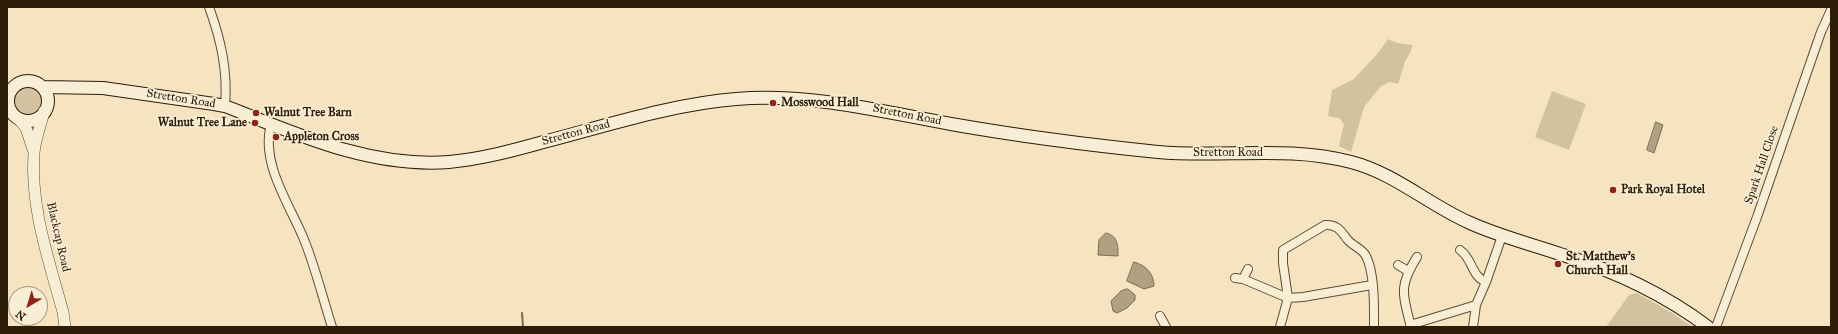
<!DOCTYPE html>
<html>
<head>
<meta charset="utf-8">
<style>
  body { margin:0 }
  #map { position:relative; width:1838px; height:334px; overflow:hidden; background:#f5e4bf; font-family:"IM FELL Great Primer",serif }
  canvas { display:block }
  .frame { position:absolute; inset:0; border:8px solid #2d1c08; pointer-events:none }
  .north { position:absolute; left:8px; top:286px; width:40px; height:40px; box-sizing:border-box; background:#f8edd5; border:1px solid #a79983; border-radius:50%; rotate:218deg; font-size:11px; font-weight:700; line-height:16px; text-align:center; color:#2d1c08 }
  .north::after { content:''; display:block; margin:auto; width:14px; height:18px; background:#8f2418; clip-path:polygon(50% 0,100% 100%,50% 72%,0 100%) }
</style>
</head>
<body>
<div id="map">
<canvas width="1838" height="334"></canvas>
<div class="frame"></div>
<div class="north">N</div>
</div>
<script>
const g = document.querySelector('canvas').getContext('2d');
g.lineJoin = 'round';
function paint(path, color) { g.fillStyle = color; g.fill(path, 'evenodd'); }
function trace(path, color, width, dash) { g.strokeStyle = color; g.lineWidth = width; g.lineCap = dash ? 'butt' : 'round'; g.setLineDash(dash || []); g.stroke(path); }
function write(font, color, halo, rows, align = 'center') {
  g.font = font + ' "IM FELL Great Primer",serif'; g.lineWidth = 3.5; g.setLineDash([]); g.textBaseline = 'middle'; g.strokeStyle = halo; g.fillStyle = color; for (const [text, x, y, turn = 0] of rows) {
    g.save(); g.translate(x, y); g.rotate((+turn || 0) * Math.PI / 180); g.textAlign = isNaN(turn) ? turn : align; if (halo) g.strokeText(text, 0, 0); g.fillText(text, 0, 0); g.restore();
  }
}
paint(new Path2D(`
  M1388,39L1397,43L1413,45L1410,53L1405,62L1398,84L1390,82L1381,86L1364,107L1351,152L1339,146L1344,124L1339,118L1328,116L1332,90L1354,79L1379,52Z
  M13 101a16 16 0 1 1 32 0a16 16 0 1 1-32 0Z
  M1552,91L1586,104L1569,150L1535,137Z
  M1637,293L1672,313L1693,327H1606L1629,295Z`), '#d3c2a0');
const water = new Path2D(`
  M1656,122L1663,125L1654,153L1647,150Z
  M1106,233C1118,236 1118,245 1118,256L1098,255L1099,240Z
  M1134,262C1145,265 1154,273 1154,286L1144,289L1127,281Z
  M1128,289L1135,295V300L1127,308L1117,313L1113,311L1111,301L1121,291Z`);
paint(water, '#b1a081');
trace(water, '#7c6b51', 1);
trace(new Path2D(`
  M522,313L523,327`), '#7c6b51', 2);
const minor = new Path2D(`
  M209,7C221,40 228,71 225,106
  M271,124C260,165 291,206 305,242C316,270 323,299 332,327
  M1460,250C1473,259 1471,276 1486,282
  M1398,265L1408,271
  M1235,278L1243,279L1288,298L1303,297L1372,285
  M1243,279L1248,269
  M1160,316L1166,327
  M1410,325L1476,305
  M1280,327L1288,298L1283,263V250L1325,225C1337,224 1341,231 1347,239C1352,246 1362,248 1366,256C1375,274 1374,307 1374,327
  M1411,327C1403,295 1398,287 1417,257
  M1473,327L1476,305L1486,282L1502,236
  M1716,327L1757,217L1821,32L1831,10`);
const tertiary = new Path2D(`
  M44,111C41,125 35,139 34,153C30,207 49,261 63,312L65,327
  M18,118L26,128L33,149`);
const secondary = new Path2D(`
  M8 101a20 20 0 1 1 40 0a20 20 0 1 1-40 0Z
  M43,87L103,88L214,104L225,106C296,134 370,168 449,162C482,159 515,150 547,141C608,125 673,104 736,99C809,93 879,111 951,124C1019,136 1089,145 1158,152C1222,158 1288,145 1351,162C1394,173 1428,204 1468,222C1498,236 1531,244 1563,255C1615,271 1664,294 1708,327`);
trace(minor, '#5f4e36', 10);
trace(tertiary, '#5f4e36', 12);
trace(secondary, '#2d1c08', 14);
trace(minor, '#f8edd5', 8);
trace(tertiary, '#f8edd5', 11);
trace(secondary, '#f8edd5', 12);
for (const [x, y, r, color] of [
  [773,103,4,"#8f2418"],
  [256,113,4,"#8f2418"],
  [255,123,4,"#8f2418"],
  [276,137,4,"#8f2418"],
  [1613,190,4,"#8f2418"],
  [1558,264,4,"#8f2418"]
]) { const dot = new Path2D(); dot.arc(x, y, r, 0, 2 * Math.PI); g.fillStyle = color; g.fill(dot); trace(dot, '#f8edd5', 1.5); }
write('12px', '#2d1c08', '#f8edd5', [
  ["Stretton Road",181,99,9],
  ["Stretton Road",907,115,11],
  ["Stretton Road",576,133,-15],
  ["Stretton Road",1228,153],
  ["Spark Hall Close",1762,165,-71],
  ["Blackcap Road",58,237,77]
]);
write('bold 12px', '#2d1c08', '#f8edd5', [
  ["Mosswood Hall",781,103],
  ["Walnut Tree Barn",264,113],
  ["Walnut Tree Lane",247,123,"right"],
  ["Appleton Cross",284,137],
  ["Park Royal Hotel",1621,190],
  ["St. Matthew's",1566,257],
  ["Church Hall",1566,271]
], 'left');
</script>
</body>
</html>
